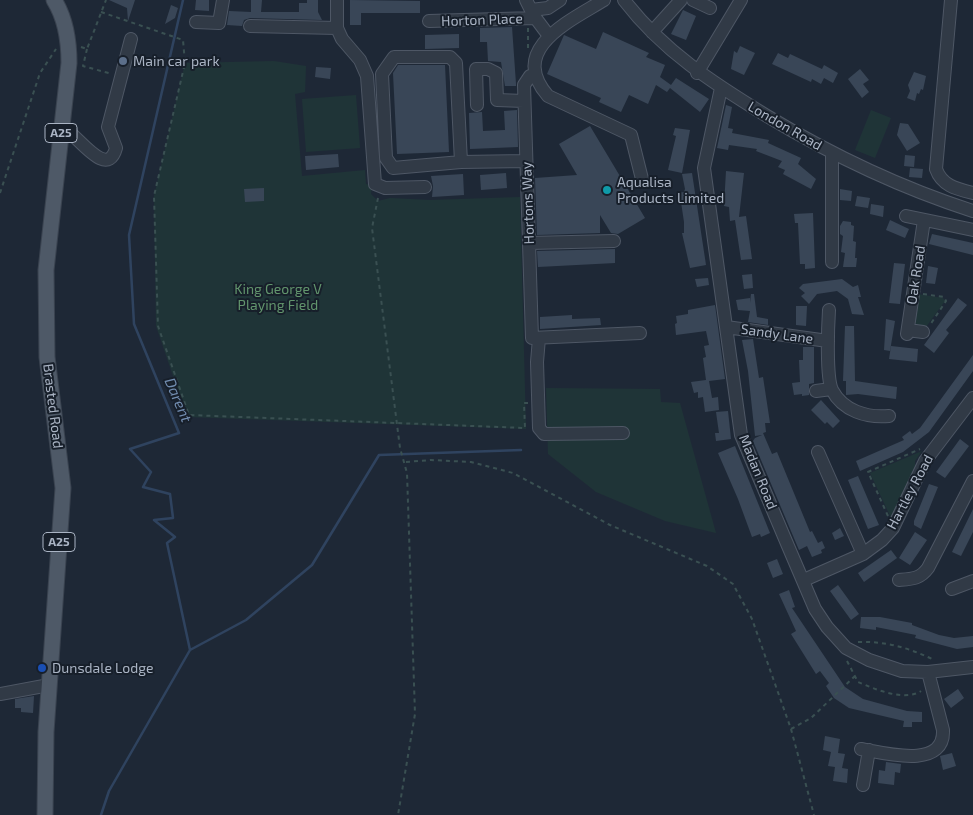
<!DOCTYPE html>
<html>
<head>
<meta charset="utf-8">
<style>
  body { margin:0 }
  canvas { display:block; background:#1e2836 }
</style>
</head>
<body>
<canvas width="973" height="815"></canvas>
<script>
const g = document.querySelector('canvas').getContext('2d');
g.lineJoin = 'round';
function paint(path, color) { g.fillStyle = color; g.fill(path, 'evenodd'); }
function trace(path, color, width, dash) { g.strokeStyle = color; g.lineWidth = width; g.lineCap = dash ? 'butt' : 'round'; g.setLineDash(dash || []); g.stroke(path); }
function write(font, color, halo, rows, align = 'center') {
  g.font = font + ' "Exo 2",sans-serif'; g.lineWidth = 4; g.setLineDash([]); g.textBaseline = 'middle'; g.strokeStyle = halo; g.fillStyle = color; for (const [text, x, y, turn = 0] of rows) {
    g.save(); g.translate(x, y); g.rotate((+turn || 0) * Math.PI / 180); g.textAlign = isNaN(turn) ? turn : align; if (halo) g.strokeText(text, 0, 0); g.fillText(text, 0, 0); g.restore();
  }
}
paint(new Path2D(`
  M274,61L306,66L305,92L295,94L302,176L365,170L366,184L372,185L371,194L378,201L390,198L430,200L520,197L526,429L187,417L156,326L154,196L185,63Z
  M356,95L360,148L306,152L302,99Z
  M871,110L891,118L875,158L855,150Z
  M918,294L943,298L945,301L926,327L914,323Z
  M546,388L660,389L661,402L680,403L716,533L665,521L596,492L548,454Z
  M922,451L915,461V466L891,518L870,473Z`), '#1f3437');
trace(new Path2D(`
  M190,650L246,620L312,565L379,455L521,450
  M101,815L109,791L190,650L167,543L175,537L154,520L173,518L170,494L143,487L151,472L130,449L179,433L134,324L129,235L183,0`), '#2f435f', 2.5);
paint(new Path2D(`
  M109,0H135L128,21L127,8Z
  M196,0H209V11L195,10Z
  M251,0H262L261,12H299V3H307V0H318V12L322,20L250,18L244,20L242,26L227,25L229,11L251,12Z
  M350,0L420,1V13H361V25H350Z
  M171,5L178,8L175,18L165,24Z
  M683,10L696,16L686,40L671,34Z
  M512,27L516,84V86H505L501,62L488,61L487,42H480V28Z
  M603,32L649,53L646,57L665,65L660,77L671,85L676,78L709,99L700,112L670,88L667,92L656,85L648,104L629,95L621,112L599,102L601,98L547,74L564,35L596,49Z
  M459,34V48L425,49V35Z
  M740,46L755,53L744,75L731,69L734,51L737,53Z
  M778,53L788,58L790,54L822,69L824,65L838,73L833,83L824,78L821,84L812,79L811,82L772,64Z
  M398,65H445L449,152L397,154L393,73Z
  M316,67L331,68L330,79L315,77Z
  M860,69L869,80L863,84L869,92L862,98L848,79Z
  M914,72L926,76L923,90L921,89L919,94L917,93L915,101L907,98L910,91L908,85Z
  M726,105L732,107L728,128L733,129L732,133L769,140L768,143L801,158L798,164L816,179L811,189L783,174L785,170L778,167L782,161L756,151L757,149L729,145L728,150L717,148Z
  M517,110L518,147L470,149L469,113L482,112L483,131L505,130L504,111Z
  M900,123L908,124L920,143L907,151L897,135Z
  M590,126L645,218L618,234L611,233L600,215V233L537,235L535,178L577,175L559,144Z
  M675,128L690,130L682,173L668,170L676,136L673,135Z
  M338,154L339,167L306,170L305,156Z
  M905,155L915,156L914,167L904,166Z
  M910,168L923,169L922,178L909,177Z
  M726,171L744,173L739,217L746,216L752,259L741,260L735,220L730,221L729,207L724,206Z
  M506,173L507,188L481,190L480,175Z
  M692,173L706,265L690,268L682,233H684V222L681,202L679,203L678,193L684,192L685,189L682,174Z
  M463,174L464,195L432,197L433,186L431,176Z
  M264,188V201L245,202L244,189Z
  M840,189L852,191L851,201L840,200Z
  M857,196L870,198L868,208L855,206Z
  M871,204L884,206L883,217L870,214Z
  M813,213L815,268L805,269V264H800L798,223H795L794,214Z
  M890,220L909,229L905,238L886,230Z
  M843,221L851,222V225L854,226L853,241L856,242L855,258H857L856,267H843L845,253L841,252L843,236L840,234V226Z
  M932,234L973,243V255L929,244Z
  M615,249V263L538,267L537,251Z
  M894,263L905,264L900,304L889,303Z
  M928,266L938,268L935,284L926,283Z
  M752,274L753,288L744,289L742,275Z
  M708,278L709,285L697,287L695,279Z
  M842,279L853,287L858,285L861,297H858L864,315L852,314L848,299L837,291L817,294L809,304L801,296L805,293L799,288L803,284Z
  M751,294H754L757,317L768,319V325L748,322L750,311L738,310L736,300L750,298V303Z
  M958,298L967,305L946,330L949,333L934,353L924,345Z
  M715,305L725,379L709,381L712,398L718,397L719,410L705,412L703,397L698,398V392L694,393L691,382L706,380L703,358L706,357L704,346L709,345L706,331L676,335L675,324L677,323L676,316L688,314V310Z
  M796,306H807L806,326L796,325Z
  M572,315V319L600,318L601,325L540,329V317Z
  M886,319L895,321L890,351L884,350Z
  M845,326H854L855,381L897,387L896,399L858,394L846,395V381H843Z
  M753,339L759,378L763,377L770,423H765L766,432L763,433L772,454L777,452L810,532L812,531L818,543L822,541L825,548L821,550L822,553L812,557L807,546L799,550L753,441L755,438L762,435L755,436L748,371L742,340Z
  M891,346L918,349L917,362L889,359Z
  M803,347H814V383L809,384V395L802,396V394L794,395L792,383L800,382L799,360H803Z
  M973,355V371L929,432L903,452L860,471L856,461L904,440L902,437L910,431L912,434L920,428Z
  M821,400L840,421L833,428L827,422L825,424L811,410Z
  M728,411L731,439L716,441L715,433H719L716,412Z
  M960,439L969,446L945,478L936,472Z
  M735,446L770,533L761,537L760,534L752,537L738,499L718,453Z
  M858,476L879,525L868,529L848,480Z
  M929,484L938,487L921,529L914,525V521Z
  M973,509V532L961,556L952,552Z
  M840,528L844,536L835,540L832,533Z
  M915,532L927,540L910,565L899,558Z
  M891,550L897,558L864,582L858,573Z
  M777,559L783,574L773,578L767,563Z
  M838,585L859,614L851,620L830,591Z
  M789,590L795,607L792,608L845,687L863,699L907,711L922,712V722H912V727H903L904,721L849,708L834,698L826,686L829,683L820,671L816,674L791,634L796,631L779,594Z
  M861,617H880L912,623V625L939,635L954,638L973,636V647L957,649L915,638L916,635L876,627V630L860,628Z
  M958,689L964,698L951,708L944,699Z
  M34,696L33,713L21,712V708H15V699Z
  M825,736L840,739L838,753L845,754L842,768L848,769L847,783L833,781L835,767L828,766L831,752L823,750Z
  M952,753L956,766L943,770L940,756Z
  M886,762L901,764L900,773L895,772L894,785L878,783L879,770L885,771Z`), '#394657');
const minor = new Path2D(`
  M337,0V28L342,39L360,60L367,76L375,184L385,188L425,187
  M526,0L534,16L549,36
  M604,0C570,21 507,49 548,96L631,135L642,179
  M624,0C663,51 713,83 767,116C832,155 901,188 973,211
  M693,0L710,8
  M951,0L936,169C942,186 957,189 973,193
  M531,10L548,8L560,0
  M429,21L535,18
  M196,22L219,23L223,0
  M250,26L337,28
  M652,32L681,0
  M697,73L741,0
  M535,74L530,76L524,85L532,338L640,333
  M721,88L704,168L741,435L788,546L815,609L827,627L846,648L869,660L902,671L928,672L973,667
  M477,105L476,69H488L496,73L497,100L524,101
  M62,127C75,131 107,182 116,148L108,127L131,39
  M832,153V262
  M461,162L393,168L386,158L382,74L394,57H450L456,63L461,162L526,161
  M906,216L973,230
  M529,243L614,241
  M829,310C828,326 826,377 832,390C843,411 867,418 889,416
  M726,327L828,341
  M908,330L923,332
  M907,334L924,220
  M539,338L537,362L539,428L544,434L623,433
  M816,391L831,389
  M818,452L863,554
  M804,580L863,554L882,540L893,528L925,461L973,398
  M899,580C912,579 920,579 928,568L973,481
  M952,589L973,581
  M0,694L49,685
  M861,749C884,753 945,770 943,730L928,672
  M863,785L869,750`);
const major = new Path2D(`
  M45,815L46,732L63,488L47,357L46,270L69,63C69,41 66,19 54,0`);
trace(minor, '#4e5765', 14);
trace(major, '#3a4350', 17);
trace(new Path2D(`
  M101,12L183,40L185,63L154,196L158,326L189,415L525,428L524,403H528
  M81,47L87,49L106,0
  M528,48V28
  M87,49L83,66L112,74
  M0,193L40,73L56,49
  M378,198L372,228L400,448L407,473L415,714L398,815
  M923,294L944,297L946,301L930,325
  M406,462L431,460L471,462L513,473L610,525L707,566L733,584L752,619L791,729L814,815
  M888,516L868,472L920,449
  M858,642C885,641 910,648 934,660
  M847,661L858,682C875,689 904,702 921,691
  M791,729L811,718L855,676`), '#3a5052', 2, [4, 4]);
trace(minor, '#313a46', 12);
trace(major, '#4e5967', 15);
for (const [x, y, r, color] of [
  [123,61,5,"#5c6f8a"],
  [607,190,5,"#0f9aa8"],
  [42,668,5,"#1a4fb4"]
]) { const dot = new Path2D(); dot.arc(x, y, r, 0, 2 * Math.PI); g.fillStyle = color; g.fill(dot); trace(dot, '#171f2a', 2); }
for (const [x, y, w] of [
  [61,133,32],
  [59,542,32]
]) { const box = new Path2D(); box.roundRect(x - w / 2, y - 9.5, w, 19, 4); g.fillStyle = '#171f2a'; g.fill(box); trace(box, '#aab4c4', 1); }
write('bold 12px', '#aab4c4', null, [
  ["A25",61,133],
  ["A25",59,542]
]);
write('14px', '#aab4c4', '#171f2a', [
  ["Horton Place",482,20,-2],
  ["London Road",785,126,30],
  ["Hortons Way",528,203,-92],
  ["Oak Road",916,275,-81],
  ["Sandy Lane",777,334,8],
  ["Brasted Road",53,406,83],
  ["Madan Road",758,472,68],
  ["Hartley Road",910,492,-62]
]);
write('14px', '#aab4c4', '#171f2a', [
  ["Main car park",133,61],
  ["Aqualisa",617,182],
  ["Products Limited",617,198],
  ["Dunsdale Lodge",52,668]
], 'left');
write('14px', '#62956d', '#171f2a', [
  ["King George V",278,289],
  ["Playing Field",278,305]
]);
write('italic 15px', '#718caf', '#171f2a', [
  ["Darent",178,400,67]
]);
</script>
</body>
</html>
